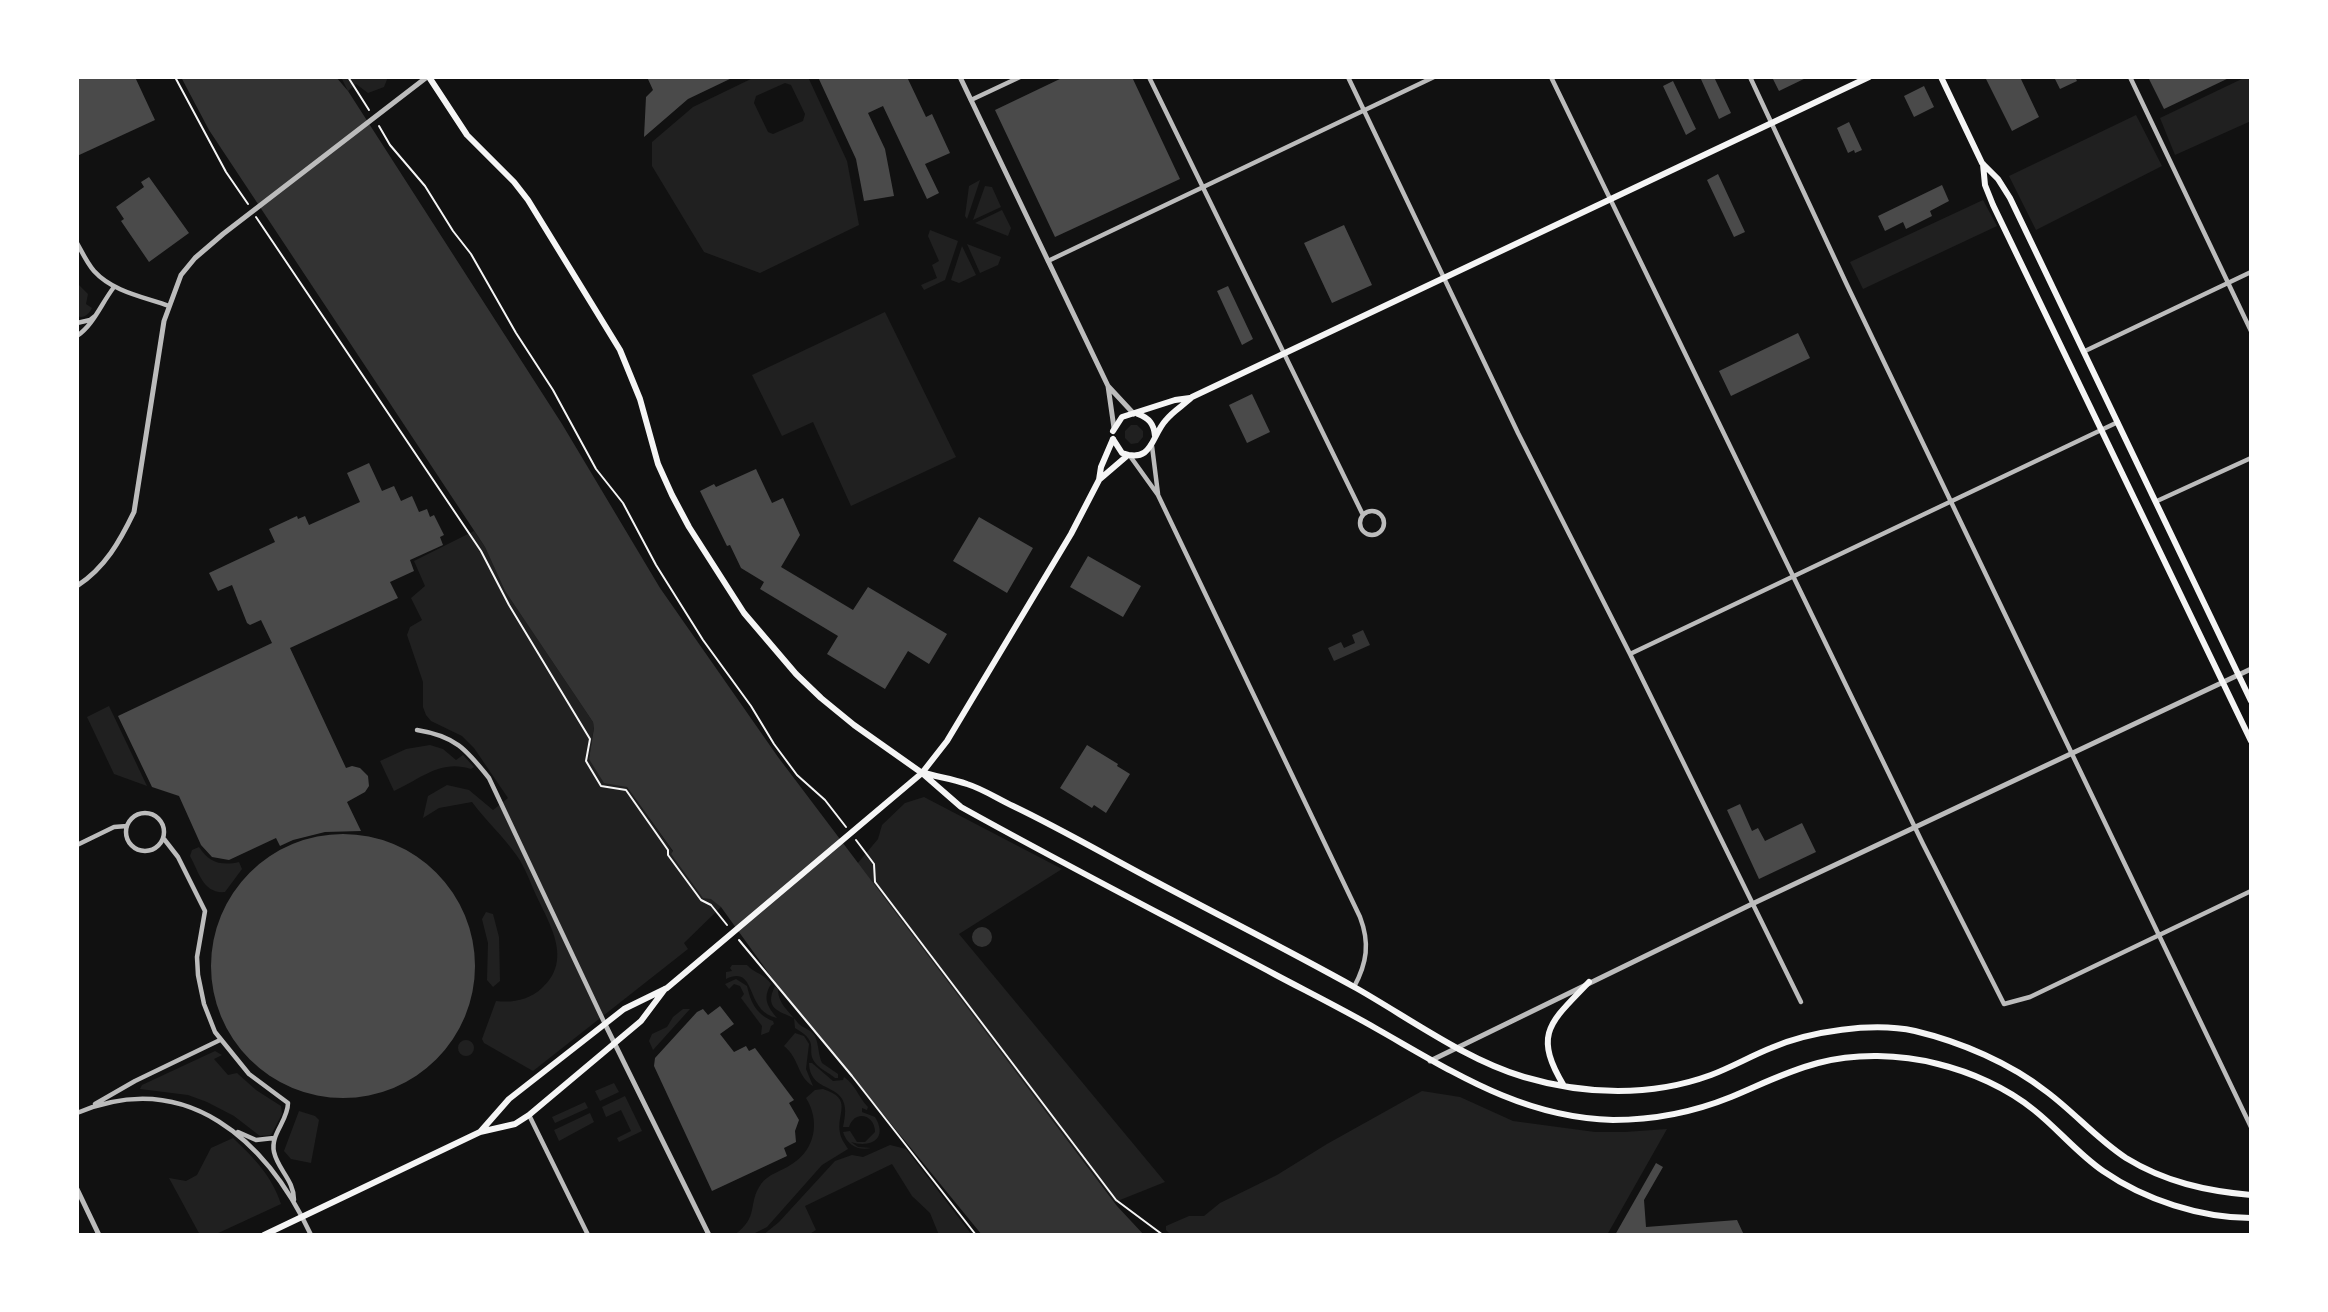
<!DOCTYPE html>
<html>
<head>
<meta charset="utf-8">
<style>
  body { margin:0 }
  #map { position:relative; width:2328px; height:1312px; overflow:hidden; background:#111; font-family:"DM Sans",sans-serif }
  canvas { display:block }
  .frame { position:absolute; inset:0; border:79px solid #fff; pointer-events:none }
</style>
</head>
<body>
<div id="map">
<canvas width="2328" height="1312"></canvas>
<div class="frame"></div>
</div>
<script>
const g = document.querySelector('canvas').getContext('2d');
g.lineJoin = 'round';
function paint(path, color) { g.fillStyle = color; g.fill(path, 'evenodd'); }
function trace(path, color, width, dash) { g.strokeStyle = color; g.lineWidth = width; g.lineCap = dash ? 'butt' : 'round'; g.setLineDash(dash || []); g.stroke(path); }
paint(new Path2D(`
  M341,77H388L384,87L368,93L356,84L348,91Z
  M755,77H808L847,161L859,225L760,273L704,252L652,166V142L693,107ZM785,83L791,85L805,114L803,121L773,134L768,132L754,103L756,96Z
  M2246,77H2251V121L2175,155L2160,118Z
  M2136,115L2162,166L2036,230L2009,176Z
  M980,180L967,219L965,216L969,186Z
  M985,186L992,187L1001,207L973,220Z
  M1983,200L1997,226L1863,289L1850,262Z
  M1002,210L1011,228L1008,236L975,223Z
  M930,230L958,241L945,280L924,290L921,285L937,278L932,265L939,261L928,236Z
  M967,244L1001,257L998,265L980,273Z
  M962,246L976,275L959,283L951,280Z
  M77,283L88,294L86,304L92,308C89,314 84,319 77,316Z
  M885,312L956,457L851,506L813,422L782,436L752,375Z
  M1131,425H1137L1143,431V437L1138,443L1131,444L1125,438V431Z
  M474,531L485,547L505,591L593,722L594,727L589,759L627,787L673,852L671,854L721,907L684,943L688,949L533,1071L484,1043L482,1039L496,1001C513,1003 529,1000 542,988C573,960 550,925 536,895C530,882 525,867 517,856C504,837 486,821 472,802L439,808L423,818L428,796L447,785L469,790L493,810L508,798L474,748L462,736L431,721L426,715L423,707V682L407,635L410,627L422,620L411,598L425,586L414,561Z
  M109,706L147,786L114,774L87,717Z
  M430,745L443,749L456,760L463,755L474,767L471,769C440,759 421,779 394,791L380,761L406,749Z
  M924,797L1062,869L959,934L1165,1182L1115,1202L857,864L878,839L882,825L905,803Z
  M199,847C209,863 222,866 239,862L242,869L225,892C203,894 199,872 190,856L192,850Z
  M486,912L493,914L499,937L500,981L493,987L487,980L488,943L482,919Z
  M732,965H747C754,973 765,974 771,984C762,999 768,1007 777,1018C744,1012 758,964 726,979V972L732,971L730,968Z
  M736,979L747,986C751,1003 756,1014 773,1021L774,1024L771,1026L769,1032L761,1035L762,1026L741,998L744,994L740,986L734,984L729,989L725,984Z
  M775,986L778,989C778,1004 789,1011 798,1023C802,1028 811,1029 815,1036C819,1045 818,1054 822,1063L838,1074V1078H835C829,1073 822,1070 817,1065C803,1050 823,1044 795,1028L794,1018C778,1011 764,1008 775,986Z
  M683,1009H690L653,1050L649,1041L652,1034L667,1027L673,1017Z
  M795,1033L804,1036L809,1044L806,1069L813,1086C797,1077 800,1059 784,1046Z
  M458 1048a8 8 0 1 1 16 0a8 8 0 1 1-16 0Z
  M215,1051L222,1055L214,1059L228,1075L237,1073L256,1090L281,1106L282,1114L271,1135L260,1136L234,1116L207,1102L188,1095L140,1089L142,1085Z
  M809,1063H812L833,1081L843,1080L844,1077C855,1084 859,1098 868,1107L867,1110L862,1108V1112L875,1117C889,1140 869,1148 851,1142L858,1147L871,1148C858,1151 847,1145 843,1132L850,1131L857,1142H865L875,1132C875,1115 855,1109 849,1127H843C856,1077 810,1099 809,1063Z
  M614,1083L619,1092L600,1101L595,1091Z
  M823,1089C854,1099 836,1113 840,1133C841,1139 845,1144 848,1149L822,1165L767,1227L751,1235H734C760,1217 747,1204 761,1184C768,1174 782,1171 792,1164C816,1149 820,1120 806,1098L815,1090Z
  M1422,1091L1460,1097L1513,1121L1595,1132H1625L1667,1129L1607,1235H1171L1166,1230V1226L1189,1216H1204L1220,1203L1277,1175L1327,1144Z
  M625,1096L642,1131L619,1142L617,1138L631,1131L621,1110L606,1117L602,1107Z
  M585,1102L588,1108L555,1123L552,1117Z
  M299,1111L315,1116L319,1120L311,1163L291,1159L284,1151Z
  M590,1113L594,1122L559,1141L554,1130Z
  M233,1138C254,1158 272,1176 281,1204L214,1235H200L169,1178L186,1181L197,1175L211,1148Z
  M890,1145L906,1149L972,1235H939L930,1213L912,1196L892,1164L805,1206L816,1230L808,1235H763L779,1222L835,1161L852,1155L863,1157Z`), '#202020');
paint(new Path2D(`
  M181,77H336L348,91L562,424L660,588L778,757L1117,1206L1144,1235H982L775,982L721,907L711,899L703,898L671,854L673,851L627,787L604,783L589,759L594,728L593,722L505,591L485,547L209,130Z
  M1363,630L1370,645L1334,661L1328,648L1341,642L1344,648L1355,643L1352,635Z
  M972 937a10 10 0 1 1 20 0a10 10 0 1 1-20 0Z`), '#333');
paint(new Path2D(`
  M77,77H135L155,120L77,156Z
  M647,77H734L688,99L644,137L646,97L653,90Z
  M818,77H907L926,117L932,114L950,153L925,164L939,193L927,199L883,106L868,113L885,149L894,196L864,201L856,159Z
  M1064,77H1132L1180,179L1055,237L995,110Z
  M1700,77H1714L1731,113L1719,119Z
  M1772,77H1808L1779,91Z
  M1985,77H2020L2039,117L2012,131Z
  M2054,77H2075L2077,81L2060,89Z
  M2148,77H2231L2164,109Z
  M1673,81L1696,129L1686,135L1663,86Z
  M1924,86L1934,107L1914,117L1904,96Z
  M1849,122L1862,150L1855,153L1854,150L1848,153L1837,128Z
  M1718,174L1745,232L1734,237L1707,180Z
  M149,177L189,233L149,262L121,221L124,219L116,207L144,187L141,182Z
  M1942,185L1949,201L1930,211L1932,216L1906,229L1903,222L1885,231L1878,216Z
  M1344,225L1372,285L1332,303L1304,243Z
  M1228,286L1253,339L1242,345L1217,291Z
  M1798,333L1810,358L1731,396L1719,371Z
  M1252,394L1270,432L1247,443L1229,405Z
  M369,463L382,491L394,486L401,501L412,496L419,512L427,509L430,517L434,515L444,535L440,537L443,545L410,560L414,571L390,582L398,598L290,648L346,768L352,766L360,768L368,776L369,786L365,792L347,802L361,831L325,832L293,840L280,846L276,838L229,860L212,857L201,845L179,796L152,787L118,716L272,643L261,620L250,625L247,623L232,585L218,591L209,573L275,542L269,529L297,516L298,519L305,516L309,525L360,502L347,473Z
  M756,469L772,503L783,498L800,535L781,567L853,610L868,587L947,634L929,664L908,651L885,689L827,654L838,636L760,589L764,582L741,568L730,545L727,546L700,491L714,484L716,487Z
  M979,517L1033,548L1007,593L953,561Z
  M1088,556L1141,586L1123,617L1070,587Z
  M1087,745L1118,764L1117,766L1130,774L1106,813L1094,805L1092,808L1060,788Z
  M1740,804L1752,831L1758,828L1765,841L1802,823L1816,852L1759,879L1727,810Z
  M211 966a132 132 0 1 1 264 0a132 132 0 1 1-264 0Z
  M720,1006L734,1024L720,1034L734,1052L746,1046L749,1051L755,1048L794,1100L789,1103L799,1120L795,1131L796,1142L784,1148L787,1156L712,1191L654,1066L655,1058L697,1012L703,1009L708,1015Z
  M1656,1163L1663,1167L1644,1200L1646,1227L1737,1220L1744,1235H1615Z`), '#4a4a4a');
trace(new Path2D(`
  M175,77L226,172L248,204
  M348,77L369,110
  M379,126L390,145L425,186L453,231L471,254L516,333L553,390L596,469L623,503L656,565L703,640L751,706L774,744L797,775L825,800L846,827
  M256,217L481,551L509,605L590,739L586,761L601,786L626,790L668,850V855L701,900L711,905L727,925
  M856,840L874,864L875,882L1116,1200L1163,1235
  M739,940L852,1076L976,1235`), '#f5f5f5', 2);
trace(new Path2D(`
  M1149,77L1363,515
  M1348,77L1518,433L1630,654L1801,1002
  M1551,77L1923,844L2004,1004L2030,997L2251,891
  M1750,77L1847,285L2251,1127
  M2130,77L2251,331
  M971,100L1020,77
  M77,243C82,252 87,263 94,271C113,292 144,297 169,306
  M1048,261L1434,77
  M77,323L90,320L95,316
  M77,336C94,324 101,304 114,287
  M2085,351L2251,272
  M1152,446L1158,494
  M1130,456L1158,495L1360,917C1370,943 1367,963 1354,987
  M2157,501L2251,458
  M1360 523a12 12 0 1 1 24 0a12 12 0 1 1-24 0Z
  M1630,654L2118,422
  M417,730C455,736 466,749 489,778L605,1024
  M126 832a19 19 0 1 1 38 0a19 19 0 1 1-38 0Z
  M164,839L178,857L205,911L197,957L198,975L204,1004L215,1032L249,1074L288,1103C288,1121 270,1134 274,1152C278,1170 294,1180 294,1200
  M77,845L114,827L127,826
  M95,1104L135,1081L220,1040
  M77,1113C187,1067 267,1141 311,1235
  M529,1115L588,1235
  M238,1132L256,1140L274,1138`), '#bcbcbc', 4.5);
trace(new Path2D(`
  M960,77L1108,386L1114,428
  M1108,386L1134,414
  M77,586C105,568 120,541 134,512L164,321L181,275L195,258L223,234L427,77
  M605,1024L709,1235
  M1430,1061L1752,904L2251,669
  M77,1189L99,1235`), '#bcbcbc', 5);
trace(new Path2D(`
  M429,77L467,135L514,182L528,200L620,350L640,399L658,464L672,495L689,527L744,613L796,674L821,698L854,725L922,773L961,807C1065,865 1171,919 1276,975C1310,993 1344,1010 1377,1029C1453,1072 1522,1118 1613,1120C1654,1120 1694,1112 1731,1097C1760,1085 1787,1071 1818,1063C1855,1053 1900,1054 1938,1064C1971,1072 2007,1088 2034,1110C2058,1129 2078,1154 2103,1171C2145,1200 2201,1218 2251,1218
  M1941,77L1982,163L1998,179L2010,198L2251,701
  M1983,164L1985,185L1993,205L2251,741
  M1138,414C1149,418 1154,424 1155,436
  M1113,431L1122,417L1175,400L1190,398
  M1113,439L1122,453C1153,464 1151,436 1166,420C1173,411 1184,405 1192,397L1869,77
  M1100,479L1128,455
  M924,773C938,777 953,779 967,784C983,789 998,799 1013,806C1059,828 1104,854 1149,878C1218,915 1288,950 1356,988C1409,1018 1466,1060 1524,1077C1585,1095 1651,1097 1711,1075C1732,1067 1751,1056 1771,1048C1810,1031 1873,1022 1915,1031C1961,1042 2010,1063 2047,1092C2075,1113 2097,1139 2126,1158C2165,1182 2206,1191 2251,1195
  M1564,1086C1532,1033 1551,1022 1589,982
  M480,1132L509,1099L624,1009L667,988L922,773L947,741L1071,534L1099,480L1101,467L1113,439
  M264,1235L480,1132L515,1124L529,1115L641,1021L665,989`), '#f5f5f5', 6);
</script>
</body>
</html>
